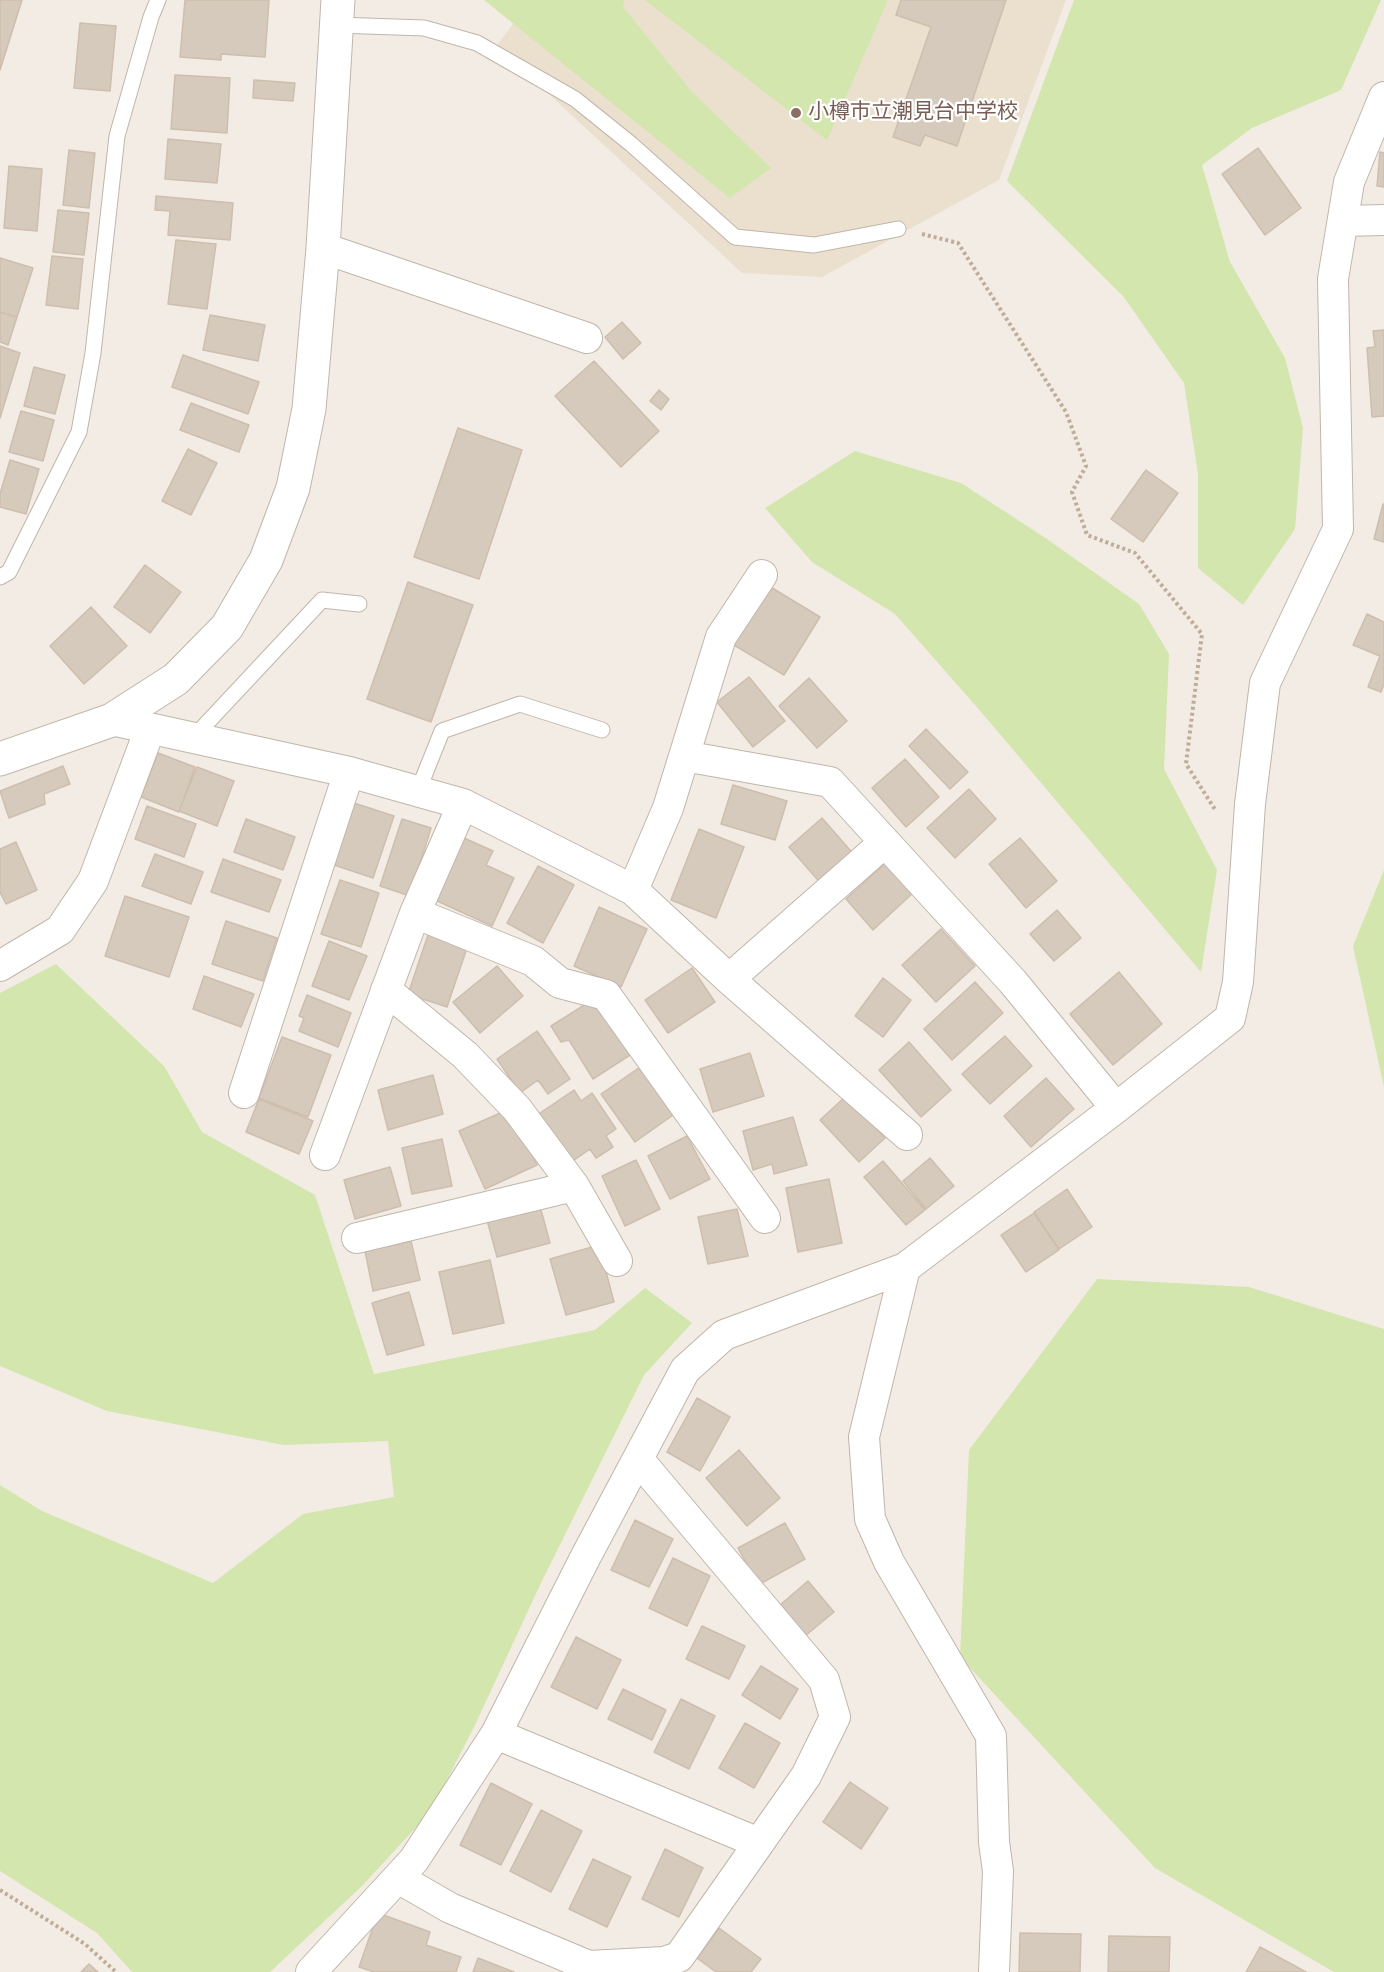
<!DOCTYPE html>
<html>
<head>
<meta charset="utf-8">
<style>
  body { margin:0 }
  canvas { display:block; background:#f2ece4 }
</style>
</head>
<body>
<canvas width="1384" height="1972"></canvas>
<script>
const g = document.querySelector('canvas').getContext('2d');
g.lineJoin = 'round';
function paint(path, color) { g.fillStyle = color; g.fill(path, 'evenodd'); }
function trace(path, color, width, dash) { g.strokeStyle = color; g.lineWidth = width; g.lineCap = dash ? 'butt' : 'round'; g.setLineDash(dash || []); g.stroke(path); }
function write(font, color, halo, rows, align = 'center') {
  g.font = font + ' "DejaVu Sans","Noto Sans JP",sans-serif'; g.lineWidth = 4.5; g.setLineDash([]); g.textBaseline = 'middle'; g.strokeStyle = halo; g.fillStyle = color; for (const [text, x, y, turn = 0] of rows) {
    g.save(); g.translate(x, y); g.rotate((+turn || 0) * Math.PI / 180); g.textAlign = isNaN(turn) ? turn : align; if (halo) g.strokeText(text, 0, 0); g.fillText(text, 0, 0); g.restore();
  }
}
paint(new Path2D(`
  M530,0H1066L999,180L822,277L742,273L497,46Z`), '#ebe0ce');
paint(new Path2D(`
  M484,0H624L623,7L691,91L771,168L730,198Z
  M645,0H888L827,140Z
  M1074,0H1381L1341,90L1252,128L1202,165L1230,262L1285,358L1303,428L1295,529L1243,605L1198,568V474L1184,383L1123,296L1007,181Z
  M855,451L961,483L1044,537L1139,604L1169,654L1164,769L1217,870L1201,972L982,713L895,614L812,562L765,508Z
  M1384,870V1087L1353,946Z
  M56,964L164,1066L202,1132L315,1195L374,1374L595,1330L645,1288L692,1323L644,1375L541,1583L474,1727L431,1811L362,1886L270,1972H132L97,1933L0,1871V1485L42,1511L213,1583L303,1514L394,1497L388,1441L284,1445L107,1411L0,1366V993Z
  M1097,1279L1249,1287L1384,1329V1972H1334L1155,1868L960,1657L969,1450Z`), '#d2e6ad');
const building = new Path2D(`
  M0,0H22L0,70Z
  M185,0H269L265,57L221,54V60L180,57Z
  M901,0H1006L957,146L925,135L920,146L893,137L931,27L896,15Z
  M80,23L116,26L110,91L74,88Z
  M175,75L230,78L227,133L171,129Z
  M254,80L295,83L293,101L253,98Z
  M168,139L221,144L217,183L165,179Z
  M1258,148L1301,208L1265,235L1222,174Z
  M69,150L95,153L89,208L63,205Z
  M1380,152L1384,153V187L1377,186Z
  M9,166L42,169L37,231L4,228Z
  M156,196L233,203L230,240L168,235L170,211L155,210Z
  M58,210L89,213L84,255L53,252Z
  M176,240L216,244L207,309L168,304Z
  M52,256L83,259L78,309L46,305Z
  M0,258L33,268L17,317L0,312Z
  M0,312L17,317L8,345L0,342Z
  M210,315L265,325L258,361L203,350Z
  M622,322L641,343L623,359L605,337Z
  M1384,330V416L1372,417L1367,348L1375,347L1373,331Z
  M0,346L20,353L0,418Z
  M183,355L259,382L248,414L172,387Z
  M594,361L659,431L621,467L555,396Z
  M34,367L65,375L55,414L24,406Z
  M659,390L669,399L661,410L650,401Z
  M191,403L249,425L239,452L180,430Z
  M21,411L54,420L43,461L9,452Z
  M458,428L522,450L479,579L414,557Z
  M188,449L217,463L191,515L162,501Z
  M10,460L39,469L26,514L0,507V494Z
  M1146,470L1178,493L1143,542L1111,519Z
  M1383,504H1384V542L1374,539Z
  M145,565L181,592L150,633L114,607Z
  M408,582L473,605L431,722L367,699Z
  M769,586L820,617L784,675L734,645Z
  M91,607L127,646L84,684L50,646Z
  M1367,614L1384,622V684L1381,692L1368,687L1380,656L1353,645Z
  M749,677L785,721L753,747L717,702Z
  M809,678L847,721L817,748L779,706Z
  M926,729L968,772L950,789L909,746Z
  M158,753L195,767L179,812L141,797Z
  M905,759L939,797L906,827L872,788Z
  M63,766L70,784L44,794L45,804L9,818L0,791Z
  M197,767L234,781L217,826L179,811Z
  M733,785L787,801L775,840L721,824Z
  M969,789L996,819L955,858L927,828Z
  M354,803L394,816L373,878L334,865Z
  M147,806L196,824L184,857L135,839Z
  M822,818L856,857L823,886L789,847Z
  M246,819L295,837L283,870L234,852Z
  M402,819L431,828L410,896L380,886Z
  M699,829L744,847L716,918L671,900Z
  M464,838L493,851L486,865L514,878L492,926L435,900Z
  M1020,838L1057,881L1026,908L989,864Z
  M16,842L37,890L6,904L0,892V849Z
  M155,854L203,872L191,904L142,886Z
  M223,859L281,880L269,912L211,892Z
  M888,861L915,891L873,930L846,899Z
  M538,866L574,885L543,943L507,923Z
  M340,880L379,893L361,947L321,934Z
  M125,896L189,917L169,977L105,956Z
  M599,907L647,929L621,987L574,966Z
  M1057,910L1081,938L1054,961L1030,934Z
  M226,921L277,938L263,981L212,964Z
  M941,929L975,966L936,1002L902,965Z
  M429,932L468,945L447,1007L408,994Z
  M329,941L367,956L349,1000L312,986Z
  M497,966L523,996L480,1033L453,1002Z
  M692,968L715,1002L668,1033L645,1000Z
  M1119,972L1162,1024L1113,1065L1070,1014Z
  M204,976L254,994L241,1027L193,1009Z
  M883,978L911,1000L883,1037L855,1016Z
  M975,982L1003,1013L952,1060L924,1029Z
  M307,995L351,1013L338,1047L299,1031L304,1018L299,1016Z
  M594,999L630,1055L593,1079L569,1040L561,1042L551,1026Z
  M537,1031L570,1079L548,1094L538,1080L520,1093L497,1059Z
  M1005,1036L1032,1066L990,1104L962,1074Z
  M282,1037L331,1055L308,1117L259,1098Z
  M909,1042L951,1090L921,1117L879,1070Z
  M750,1053L764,1096L713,1112L700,1069Z
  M643,1065L676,1113L635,1142L601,1094Z
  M433,1075L443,1114L388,1130L378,1090Z
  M1046,1078L1074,1109L1031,1147L1004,1116Z
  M574,1090L581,1101L592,1093L616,1129L606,1136L613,1147L596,1158L590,1149L570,1163L537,1115Z
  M846,1096L885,1138L859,1162L820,1120Z
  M259,1099L313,1121L299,1154L246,1132Z
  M512,1108L537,1165L485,1189L459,1131Z
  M793,1117L807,1165L774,1174L772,1164L753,1170L743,1131Z
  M687,1136L710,1179L670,1199L648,1156Z
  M442,1139L452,1186L412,1194L402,1148Z
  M930,1158L954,1186L926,1209L903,1181Z
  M636,1160L660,1209L625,1226L602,1176Z
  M883,1161L925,1210L906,1225L864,1177Z
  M390,1167L401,1206L355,1219L344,1180Z
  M829,1179L842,1243L798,1252L786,1188Z
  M1067,1189L1092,1227L1059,1249L1034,1212Z
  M540,1206L550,1243L497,1257L487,1220Z
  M737,1209L748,1256L708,1264L698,1217Z
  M1034,1213L1059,1250L1026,1272L1001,1235Z
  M411,1241L420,1280L373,1291L365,1251Z
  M599,1245L614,1302L566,1315L550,1259Z
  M490,1260L504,1323L453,1334L439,1272Z
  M409,1292L424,1345L387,1355L372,1303Z
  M697,1398L730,1417L700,1471L667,1452Z
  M739,1450L780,1498L747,1526L706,1478Z
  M635,1520L673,1539L649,1587L611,1570Z
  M785,1523L805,1559L758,1585L738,1548Z
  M673,1558L710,1576L687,1626L649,1608Z
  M808,1581L834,1612L805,1636L780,1605Z
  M702,1626L745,1646L729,1679L686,1659Z
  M576,1637L621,1660L597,1709L551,1687Z
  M761,1666L798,1689L780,1719L742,1695Z
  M623,1689L666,1710L652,1740L608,1719Z
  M681,1699L715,1716L689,1769L654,1752Z
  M745,1723L780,1743L754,1788L719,1768Z
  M850,1782L888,1808L861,1849L823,1822Z
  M491,1783L532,1804L501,1865L460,1845Z
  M541,1810L582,1831L551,1892L510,1871Z
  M665,1849L703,1868L679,1917L642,1899Z
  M593,1859L631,1877L607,1927L569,1909Z
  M378,1913L430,1932L426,1945L461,1957L456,1972H374L359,1967Z
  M719,1928L761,1959L751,1972H716L697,1958Z
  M1020,1933L1081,1934L1080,1972H1019Z
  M1109,1936L1170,1937L1169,1972H1108Z
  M1260,1947L1306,1972H1246Z
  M478,1958L514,1972H473Z
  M89,1964L98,1972H81Z`);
paint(building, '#d6cabd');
trace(building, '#cebead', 1.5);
const service = new Path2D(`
  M337,25L424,28L477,43L575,99L631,144L735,237L814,245L898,229
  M0,577L9,572L79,432L93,353L117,136L151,17L158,0
  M192,739L322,600L359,604
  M418,791L442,731L520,704L602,730`);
const minor = new Path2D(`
  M1343,221L1384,220
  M323,248L587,338
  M112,720L349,772L463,804L633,890L729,979L907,1135
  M684,756L830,782L1013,982L1116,1108
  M633,890L668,808L721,637L762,575
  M415,913L533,961L560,983L606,995L765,1218
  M0,966L60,930L93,881L150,729
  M729,979L885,842
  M386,990L465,1055L517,1109L574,1186L617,1261
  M244,1093L349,772
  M325,1155L415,913L463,804
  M357,1238L574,1186
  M905,1268L864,1437L870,1519L889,1562L991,1736L994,1842L998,1871L994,1972
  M496,1734L759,1843
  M398,1878L450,1908L589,1966L664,1962L679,1957L806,1776L835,1717L824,1680L638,1459
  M311,1972L414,1860L496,1734L585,1558L685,1370L724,1335L905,1268L1116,1108L1230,1018L1238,982L1250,804L1265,683L1338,529L1333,279L1349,182L1384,97`);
const tertiary = new Path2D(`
  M0,759L112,720L176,679L227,627L266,560L293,488L309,409L323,248L338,0`);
trace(service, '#c0b6aa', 17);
trace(minor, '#c0b6aa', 32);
trace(tertiary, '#c0b6aa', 35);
trace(new Path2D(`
  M922,234L958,243L1066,412L1086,466L1072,492L1087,535L1135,553L1202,634L1186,764L1216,811
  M0,1890L85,1944L116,1972`), '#bfad98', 4, [3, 3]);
trace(service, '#fff', 15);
trace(minor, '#fff', 30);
trace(tertiary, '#fff', 33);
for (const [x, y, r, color] of [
  [796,113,6,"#8d6e63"]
]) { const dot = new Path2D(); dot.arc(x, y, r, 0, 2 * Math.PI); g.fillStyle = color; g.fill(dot); trace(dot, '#fff', 2); }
write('21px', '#785e54', '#fff', [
  ["小樽市立潮見台中学校",808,113]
], 'left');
</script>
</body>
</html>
